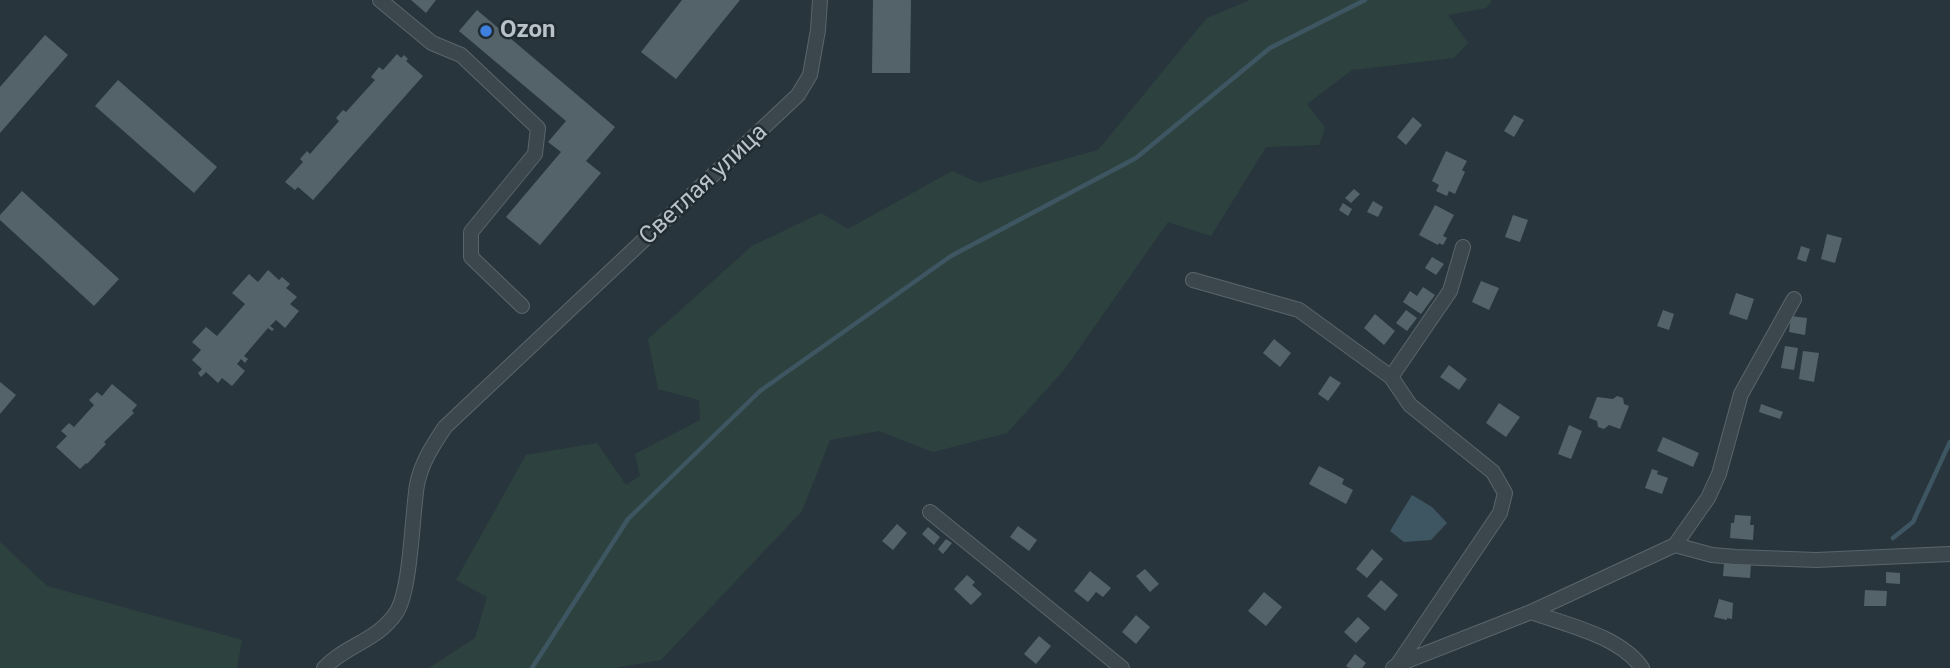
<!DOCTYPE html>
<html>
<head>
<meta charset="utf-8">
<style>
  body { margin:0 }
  canvas { display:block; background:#28353d }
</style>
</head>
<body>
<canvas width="1950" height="668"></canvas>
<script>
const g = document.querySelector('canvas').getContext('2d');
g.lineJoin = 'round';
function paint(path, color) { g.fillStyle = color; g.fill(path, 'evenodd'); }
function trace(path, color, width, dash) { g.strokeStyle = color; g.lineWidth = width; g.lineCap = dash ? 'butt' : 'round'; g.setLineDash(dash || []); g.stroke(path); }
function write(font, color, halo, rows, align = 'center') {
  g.font = font + ' Roboto,sans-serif'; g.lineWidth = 5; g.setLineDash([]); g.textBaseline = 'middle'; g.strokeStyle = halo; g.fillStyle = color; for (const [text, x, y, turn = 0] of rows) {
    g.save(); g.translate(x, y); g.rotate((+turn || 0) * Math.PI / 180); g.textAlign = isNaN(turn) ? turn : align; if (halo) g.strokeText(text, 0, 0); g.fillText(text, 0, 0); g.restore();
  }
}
paint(new Path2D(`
  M1250,0H1492L1486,8L1448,15L1468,43L1454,58L1352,70L1307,104L1325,128L1319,145L1266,147L1211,236L1168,222L1064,370L1007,433L933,452L879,431L830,440L802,511L661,660L614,668H429L475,638L487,597L456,580L526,455L597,443L626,485L640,476L635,454L700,420L699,400L658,389L648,339L752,246L821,213L848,229L952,171L979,183L1098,150L1207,18Z
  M0,542L47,586L242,640L237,668H0Z`), '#2d423e');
paint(new Path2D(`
  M1412,495L1432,507L1447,523L1431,540L1404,542L1390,531Z`), '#3e5562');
trace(new Path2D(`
  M1893,538L1913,522L1950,442
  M532,668L628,519L760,391L951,256L1136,158L1270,48L1365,0`), '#3e5562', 4.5);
paint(new Path2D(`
  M411,0H436L426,13Z
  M682,0H740L676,79L641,52Z
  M873,0H911L910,73H872Z
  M477,10L615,127L586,161L601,173L540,245L506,217L561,152L548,142L566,121L459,31Z
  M45,35L68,55L0,133V87Z
  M397,54L401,58L404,55L408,59L406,61L423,76L313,200L298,187L295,190L285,182L303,162L300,159L307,151L310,154L339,121L336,118L343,110L346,112L375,80L371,77L379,67L383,70Z
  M118,80L217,167L194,193L95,106Z
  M1514,115L1524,120L1514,137L1504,131Z
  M1413,117L1422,125L1406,145L1397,137Z
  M1446,151L1467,161L1462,170L1465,172L1455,194L1449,191L1447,196L1436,191L1439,185L1432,181Z
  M1354,189L1360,194L1351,203L1345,198Z
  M22,191L119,279L94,306L0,220V215Z
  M1373,201L1383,207L1378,217L1367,212Z
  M1343,203L1352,209L1348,216L1339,210Z
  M1435,205L1454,215L1443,236L1447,238L1443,245L1439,243L1438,245L1419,235Z
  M1513,215L1528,220L1520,242L1505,237Z
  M1827,234L1842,238L1835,263L1821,259Z
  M1801,246L1810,249L1806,262L1797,259Z
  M1432,257L1444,264L1436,275L1425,268Z
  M268,270L279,280L282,277L290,284L286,288L297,297L290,304L299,311L285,328L276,320L270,326L274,329L272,331L268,328L244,356L248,359L245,363L241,359L237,364L245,371L232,386L222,378L218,383L206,372L201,377L198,373L202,369L192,360L201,350L192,342L206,327L217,336L245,304L232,293L249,274L258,282Z
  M1481,281L1499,288L1489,310L1472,302Z
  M1423,287L1435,295L1421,314L1403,302L1410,291L1417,296Z
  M1736,293L1754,299L1747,320L1729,314Z
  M1406,310L1417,318L1407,331L1396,323Z
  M1663,310L1674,314L1669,330L1657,326Z
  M1375,314L1395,331L1384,345L1364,328Z
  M1791,316L1807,318L1805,335L1789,332Z
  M1274,339L1291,353L1280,367L1263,353Z
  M1785,346L1798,348L1794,370L1781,368Z
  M1803,351L1819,353L1814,382L1799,379Z
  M1449,365L1467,379L1459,390L1440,377Z
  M1330,376L1341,383L1328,401L1318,394Z
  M0,382L16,395L0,414Z
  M112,384L137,405L132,411L134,413L104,442L106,444L87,464L86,463L80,469L56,447L67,436L61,431L69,423L74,427L94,405L89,400L97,392L102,396Z
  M1617,396L1623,398L1624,404L1629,406L1620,429L1609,425L1604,429L1598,427L1597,421L1589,418L1597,397L1613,399Z
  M1499,403L1520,417L1506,437L1486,423Z
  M1761,404L1783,412L1780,419L1759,412Z
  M1569,425L1582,431L1571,459L1558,454Z
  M1663,437L1699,453L1693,467L1657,451Z
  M1319,466L1344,479L1342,484L1353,490L1346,504L1309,484Z
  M1652,469L1658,471L1657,474L1668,478L1662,494L1645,488Z
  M1735,515L1751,516L1750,525H1754L1753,540L1730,538L1731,523H1734Z
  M897,524L907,533L893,550L882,541Z
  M1018,526L1037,540L1029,551L1010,537Z
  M928,527L940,537L934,545L922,534Z
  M946,539L952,543L943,554L938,549Z
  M1372,549L1383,559L1367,578L1356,569Z
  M1724,563L1751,564L1750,578L1723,576Z
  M1145,569L1159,584L1150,592L1136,576Z
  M1090,571L1111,588L1103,597L1096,592L1088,602L1074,591Z
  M1886,572L1900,573V584L1886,583Z
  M967,575L975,582L972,585L982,594L971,605L954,589Z
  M1381,580L1398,595L1385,611L1367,596Z
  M1865,590L1887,591L1886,606H1864Z
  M1264,592L1282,607L1266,626L1248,611Z
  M1719,599L1733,603L1732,619L1727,618V620L1714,617Z
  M1136,615L1150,627L1136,644L1122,632Z
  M1358,617L1370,628L1356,643L1344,632Z
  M1039,636L1051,646L1036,664L1024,654Z
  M1355,654L1366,663L1362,668H1349L1346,666Z`), '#54626a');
const street = new Path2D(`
  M380,0L432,43L461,55L538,128L535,154L471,232V257L522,306
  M1193,280L1299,310L1391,377L1410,405L1493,472L1505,493L1500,513L1398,664L1393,668
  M1391,377L1450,291L1463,247
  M930,512L1122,668
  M1675,545L1712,555L1736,557L1816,560L1950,554
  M1531,612C1567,625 1620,636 1642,668
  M1399,664L1531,612L1675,545L1708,498L1719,474L1741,394L1794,299
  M324,668C346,645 377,641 396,613C411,591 412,515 417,485C421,463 433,445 445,427L798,95L810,75L818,30L820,0`);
trace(street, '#5a656b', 16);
trace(street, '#3c474d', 14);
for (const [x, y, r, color] of [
  [486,31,7,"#3f7fe0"]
]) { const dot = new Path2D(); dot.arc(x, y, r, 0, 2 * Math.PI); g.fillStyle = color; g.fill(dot); trace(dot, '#212c32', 2.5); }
write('bold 24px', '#b8c2c8', '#212c32', [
  ["Ozon",500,31]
], 'left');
write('24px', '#b8c2c8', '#212c32', [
  ["Светлая улица",704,185,-43]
]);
</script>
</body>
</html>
